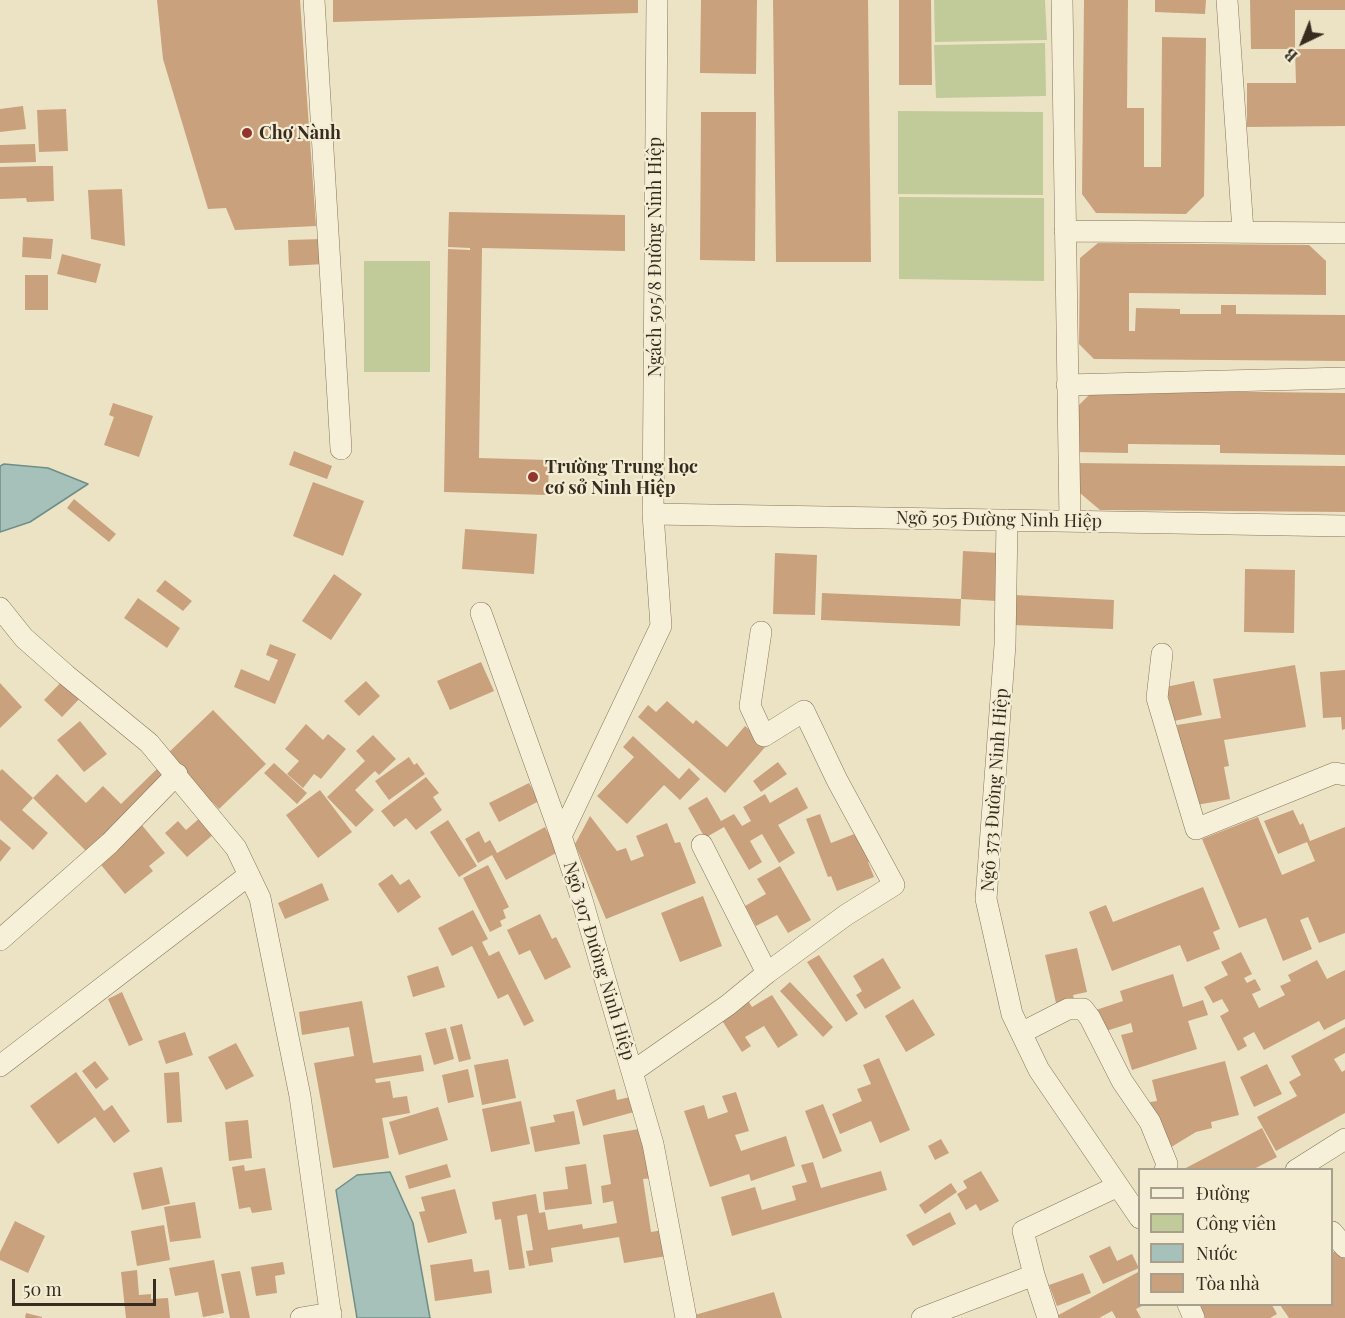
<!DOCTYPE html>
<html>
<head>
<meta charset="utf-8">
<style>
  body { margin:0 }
  #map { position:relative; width:1345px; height:1318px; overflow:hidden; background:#ece3c5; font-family:"Playfair Display",serif }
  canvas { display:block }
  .legend { position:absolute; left:1138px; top:1168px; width:195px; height:138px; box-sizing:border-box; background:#f4edd4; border:2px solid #a8a08c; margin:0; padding:8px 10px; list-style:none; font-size:18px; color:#372c1f }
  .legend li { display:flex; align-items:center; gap:12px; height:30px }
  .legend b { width:30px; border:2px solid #a8a08c }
  .north { position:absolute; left:1273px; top:12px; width:60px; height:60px; -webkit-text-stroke:4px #f4edd4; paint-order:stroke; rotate:223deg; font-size:16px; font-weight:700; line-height:24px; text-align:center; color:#372c1f }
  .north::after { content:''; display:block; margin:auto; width:21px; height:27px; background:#372c1f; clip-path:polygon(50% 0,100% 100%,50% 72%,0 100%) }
  .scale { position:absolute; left:12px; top:1279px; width:144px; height:27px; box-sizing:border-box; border:3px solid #372c1f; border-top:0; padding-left:8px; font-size:18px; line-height:21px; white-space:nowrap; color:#372c1f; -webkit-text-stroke:4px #f4edd4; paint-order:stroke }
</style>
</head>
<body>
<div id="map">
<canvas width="1345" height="1318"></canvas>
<ul class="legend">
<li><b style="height:8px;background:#f7f0d8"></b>Đường</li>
<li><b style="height:16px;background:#c1ca99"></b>Công viên</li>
<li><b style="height:16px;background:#a6c0ba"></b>Nước</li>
<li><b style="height:16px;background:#c9a17d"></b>Tòa nhà</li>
</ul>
<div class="north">B</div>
<div class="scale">50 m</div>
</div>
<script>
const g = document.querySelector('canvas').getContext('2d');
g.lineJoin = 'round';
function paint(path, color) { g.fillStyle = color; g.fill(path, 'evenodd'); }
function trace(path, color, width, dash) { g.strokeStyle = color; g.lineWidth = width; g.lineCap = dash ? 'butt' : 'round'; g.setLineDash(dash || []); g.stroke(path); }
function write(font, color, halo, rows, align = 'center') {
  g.font = font + ' "Playfair Display",serif'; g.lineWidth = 4.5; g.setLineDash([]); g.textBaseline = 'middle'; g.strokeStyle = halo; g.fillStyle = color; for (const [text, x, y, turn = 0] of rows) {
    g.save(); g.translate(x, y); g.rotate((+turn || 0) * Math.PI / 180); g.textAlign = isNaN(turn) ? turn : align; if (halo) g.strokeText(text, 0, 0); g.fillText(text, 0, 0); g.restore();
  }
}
paint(new Path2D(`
  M934,0H1045L1047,40L935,42Z
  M1045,43L1046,96L936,98L934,45Z
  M898,111L1043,112V195L898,194Z
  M899,197L1044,198V281L899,279Z
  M364,261H430V372H364Z`), '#c1ca99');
const water = new Path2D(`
  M4,464L48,468L88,484L30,522L0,532V466Z
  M390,1172L413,1223L430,1318H357L336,1190L357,1175Z`);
paint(water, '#a6c0ba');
trace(water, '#6e8e88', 1.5);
paint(new Path2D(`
  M157,0H300L316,226L235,230L226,208L208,209L163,59Z
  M333,0H638V13L333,22Z
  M701,0H757L756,74L700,73Z
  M773,0H868L871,262H776Z
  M899,0H931L932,85H899Z
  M1084,0H1128L1127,108H1144V167H1161L1162,37L1206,38L1204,196L1186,214L1096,213L1082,194Z
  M1155,0H1206L1205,14L1155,12Z
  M1250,0H1345V10H1295V49H1251Z
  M1295,49H1345V126L1247,127V83H1296Z
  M23,106L26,129L0,132V109Z
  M66,109L68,151L39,152L37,110Z
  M701,112H756L755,261L700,260Z
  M35,144L36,162L0,163V145Z
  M40,166H53L54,201L27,202L26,198L0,199V167Z
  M122,189L125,246L91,239L88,190Z
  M449,212L625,215V251L482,248L479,458L549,460L548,495L444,492L448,249L470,250V248L448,247Z
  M23,237L53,239L51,259L22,257Z
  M323,239L324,264L289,266L288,240Z
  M1098,243L1309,245L1326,261V295L1129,293V331H1135L1136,308L1180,309V314H1221V305H1236V314L1345,315V361L1094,359L1079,344L1080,258Z
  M62,254L101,264L96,283L57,274Z
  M25,275H48V310H25Z
  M1094,390L1345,393V455L1220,453V445L1128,444V453L1074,452V410Z
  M113,403L153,416L139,457L104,445L114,417L109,415Z
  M294,451L332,466L327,479L289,465Z
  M1074,463L1345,466V512L1100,510L1074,488Z
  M313,482L364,501L343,556L293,536Z
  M74,499L116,534L109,542L67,508Z
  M465,529L537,534L534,574L462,569Z
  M963,551L999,553L997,601L961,599Z
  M775,553L817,555L815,615L773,614Z
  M1245,569L1295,570L1294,633L1244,632Z
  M334,574L362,594L331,640L302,621Z
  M165,580L192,601L183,611L156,591Z
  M822,593L961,599L960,626L821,620Z
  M1014,595L1114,600L1113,629L1013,625Z
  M138,598L180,628L167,648L124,618Z
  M270,644L296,654L275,704L234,687L241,669L269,681L278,660L266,655Z
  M481,662L494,691L450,710L437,681Z
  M1295,665L1306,727L1224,740L1229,766L1224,767L1230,799L1191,806L1177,725L1221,718L1213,679Z
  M1345,670V729L1342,730L1341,717L1323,718L1320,672Z
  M66,677L84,694L62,717L44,700Z
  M366,681L380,696L359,716L344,701Z
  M1194,681L1202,715L1174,721L1166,687Z
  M0,683L22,707L0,728Z
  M667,701L693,724L696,720L727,747L745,726L767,745L725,793L638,717L648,705L656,712Z
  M213,710L266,764L219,809L166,755Z
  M80,721L107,754L84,772L57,740Z
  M306,724L323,740L328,734L346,749L321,779L314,774L303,788L287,774L299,761L285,749Z
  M373,735L396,759L379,775L375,771L355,790L374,810L356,827L327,797L365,761L356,751Z
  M633,736L679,779L689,768L700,779L680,800L664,785L627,824L597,796L634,757L623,747Z
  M409,757L414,765L417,763L425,774L389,800L375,781Z
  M778,762L787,774L761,792L753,781Z
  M274,763L307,793L297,804L264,773Z
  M160,766L171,777L91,856L33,798L22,810L48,833L33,850L0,820V771L2,769L33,798L57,774L86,803L103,786L121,804Z
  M426,777L439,793L433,797L442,810L416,830L406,818L394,827L381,811Z
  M529,783L539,801L499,822L489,803Z
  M797,787L808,808L778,825L795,853L779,863L762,834L750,841L762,862L749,870L724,827L705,838L688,808L707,797L721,821L734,814L742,826L751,821L743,807L765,794L770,803Z
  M320,790L352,832L318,858L286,815Z
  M1293,810L1300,825L1303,823L1310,841L1345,827V933L1319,943L1308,917L1300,920L1312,949L1283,961L1266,918L1239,928L1202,839L1258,817L1282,875L1315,861L1307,842L1278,854L1264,821Z
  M820,814L831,843L862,831L873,860L868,862L874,877L837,891L831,876L828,877L806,819Z
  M590,816L617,851L626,848L631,861L644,856L636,836L667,823L675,843L680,842L696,883L606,919L575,844Z
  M201,817L215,833L187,857L165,833L178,821L186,830Z
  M448,820L477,866L459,877L430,832Z
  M141,824L165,853L149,866L153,871L125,894L97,860Z
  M545,827L558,852L506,880L492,855L478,863L465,839L479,831L485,843L490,840L497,853Z
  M0,839L11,848L0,862Z
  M488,865L509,907L503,910L506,918L500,921L502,926L490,932L463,878Z
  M780,866L811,920L788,933L777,915L756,926L745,906L766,894L757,879Z
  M392,874L400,885L409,879L421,897L398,913L378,884Z
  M322,883L329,900L285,919L278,903Z
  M1203,887L1220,929L1213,932L1220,949L1187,962L1180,945L1112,971L1089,912L1106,905L1113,922Z
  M703,896L722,946L680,962L661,913Z
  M473,910L488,939L482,942L489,956L499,951L534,1021L524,1026L508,994L498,999L472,946L452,956L438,928Z
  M540,914L552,939L556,937L571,967L545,980L530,950L519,955L507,930Z
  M1077,948L1087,992L1073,995L1074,999L1056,1003L1045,955Z
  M1241,952L1252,974L1244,978L1247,983L1255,979L1261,990L1252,994L1259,1008L1285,995L1280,986L1291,981L1288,975L1317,960L1327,979L1345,970V1019L1324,1030L1319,1021L1264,1050L1254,1032L1243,1038L1247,1046L1238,1051L1220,1016L1229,1011L1222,999L1213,1003L1204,987L1228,975L1221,962Z
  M819,955L858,1014L846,1022L807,962Z
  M883,958L901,988L865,1009L856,995L862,991L853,976Z
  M438,966L445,987L413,997L407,976Z
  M1173,974L1183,1007L1203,1000L1208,1015L1188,1021L1197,1049L1132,1070L1121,1035L1133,1032L1131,1023L1100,1033L1093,1011L1123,1001L1120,991Z
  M790,982L833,1027L823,1037L780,991Z
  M122,992L143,1040L129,1046L108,999Z
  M772,995L798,1035L778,1048L764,1026L745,1037L751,1046L742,1052L718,1014L747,999L752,1007Z
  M913,999L935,1035L906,1052L885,1016Z
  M362,1001L373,1063L421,1055L424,1071L375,1079L376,1083L390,1081L393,1098L407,1096L410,1113L382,1118L389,1158L333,1168L314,1063L354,1056L349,1027L302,1035L299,1012Z
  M462,1024L471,1059L459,1062L450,1027Z
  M1345,1027V1053L1334,1059L1342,1072L1345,1070V1113L1276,1151L1257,1117L1297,1096L1289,1082L1301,1075L1291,1056Z
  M446,1028L454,1059L434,1065L425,1033Z
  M185,1032L193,1055L166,1064L158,1041Z
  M236,1043L254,1076L226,1090L208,1057Z
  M879,1058L910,1130L880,1143L871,1121L840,1134L832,1114L862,1101L857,1089L871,1084L863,1065Z
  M508,1059L516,1098L482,1105L474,1065Z
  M95,1061L109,1079L96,1089L82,1071Z
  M1225,1061L1239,1115L1211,1122L1212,1128L1196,1132L1163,1152L1150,1102L1157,1101L1152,1080Z
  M1267,1064L1282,1094L1254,1107L1240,1077Z
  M468,1069L474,1097L448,1103L442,1075Z
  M76,1072L104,1111L112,1105L130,1131L114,1143L95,1117L58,1144L30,1106Z
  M179,1072L182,1122L167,1123L164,1073Z
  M615,1089L617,1100L630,1097L634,1112L583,1126L576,1100Z
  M736,1092L749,1131L735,1135L741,1151L786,1136L795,1166L751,1181L749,1174L710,1187L684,1111L704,1105L708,1119L728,1112L722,1096Z
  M521,1101L530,1144L491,1152L482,1109Z
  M823,1104L842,1151L823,1159L805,1111Z
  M438,1107L448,1140L399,1155L389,1122Z
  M574,1111L580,1144L535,1152L530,1127L555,1122L553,1115Z
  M248,1120L252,1158L229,1161L225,1122Z
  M645,1128L653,1178L643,1179L651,1232L663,1230L667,1256L624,1263L619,1237L551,1248L553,1262L529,1266L526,1251L533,1250L527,1214L517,1216L525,1268L509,1270L501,1219L495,1220L492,1202L536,1194L539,1213L545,1212L548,1230L582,1224L583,1229L617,1223L613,1201L603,1203L601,1186L611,1184L603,1135Z
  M1262,1128L1277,1157L1252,1170H1182Z
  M941,1139L949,1153L935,1160L928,1146Z
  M813,1162L821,1188L881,1171L887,1190L732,1236L721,1197L755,1187L762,1210L796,1200L792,1186L807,1182L801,1165Z
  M447,1164L451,1177L409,1189L405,1176Z
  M586,1164L592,1204L545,1210L543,1192L568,1189L565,1167Z
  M244,1165L245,1171L265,1168L272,1210L252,1213L250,1207L239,1209L232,1167Z
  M162,1167L170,1204L142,1210L133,1173Z
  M981,1171L999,1201L980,1211L976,1204L966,1210L957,1194L967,1188L963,1181Z
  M951,1183L957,1192L925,1214L919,1205Z
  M455,1189L467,1233L428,1243L419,1212L425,1211L421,1197Z
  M195,1202L201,1238L170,1242L164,1207Z
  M950,1212L956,1224L913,1246L906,1235Z
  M15,1221L45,1236L28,1273L0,1260V1252Z
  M164,1225L170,1260L137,1266L131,1231Z
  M1110,1246L1117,1261L1132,1254L1139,1268L1103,1284L1089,1256Z
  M1343,1246L1345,1249V1318H1289L1280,1305H1332V1253Z
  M472,1259L474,1272L489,1270L492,1293L435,1301L430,1265Z
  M214,1260L224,1313L203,1317L198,1292L175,1296L169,1268Z
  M283,1262L285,1274L275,1276L277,1293L256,1296L251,1267Z
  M137,1270L139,1295L151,1294V1299L168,1298L170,1318H126L121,1272Z
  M240,1271L250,1318H230L221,1274Z
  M1140,1271V1304L1144,1305L1136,1309L1141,1318H1116L1112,1311L1099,1318H1053Z
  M1083,1273L1091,1293L1057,1306L1049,1285Z
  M774,1292L782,1318H688V1317Z
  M1198,1305H1272L1277,1314L1270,1318H1204Z
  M26,1313L42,1317V1318H25Z`), '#c9a17d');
const minor = new Path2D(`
  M314,0L341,449
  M1062,0L1070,521
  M1227,0L1243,231
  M1065,231L1343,233
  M1067,385L1345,378
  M653,514L1345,526
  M1007,520L1005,645L986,899L1012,1014L1039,1070L1140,1218
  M0,608L24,638L66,675L149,743L236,848L260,898L300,1096L331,1318
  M481,613L561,836L582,900L653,1144L686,1318
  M761,632L750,706L764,736L804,711L837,780L894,885L846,915L767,973
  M1162,654L1157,698L1196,829L1335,773L1345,775
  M561,836L661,626L653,514L657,0
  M0,940L110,843L177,774
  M1021,1033L1068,1009H1083L1090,1018L1122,1081L1150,1122L1167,1164L1165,1170
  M0,1066L249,875
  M632,1072L728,1005L767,973L702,845
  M1296,1170L1345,1139
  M1332,1232L1345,1247
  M1188,1304L1194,1318
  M301,1318L331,1313
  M922,1318L1034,1275
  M1048,1318L1034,1275L1023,1231L1118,1186`);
trace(minor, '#86755c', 22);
trace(minor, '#f7f0d8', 21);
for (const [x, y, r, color] of [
  [247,133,6,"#93342f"],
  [533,477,6,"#93342f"]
]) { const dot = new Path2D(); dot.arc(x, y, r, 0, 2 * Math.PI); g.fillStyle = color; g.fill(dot); trace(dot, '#f4edd4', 2); }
write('bold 18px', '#372c1f', '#f4edd4', [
  ["Chợ Nành",259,133],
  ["Trường Trung học",545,467],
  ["cơ sở Ninh Hiệp",545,488]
], 'left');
write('18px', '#372c1f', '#f4edd4', [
  ["Ngách 505/8 Đường Ninh Hiệp",655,257,-90],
  ["Ngõ 505 Đường Ninh Hiệp",999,520,1],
  ["Ngõ 373 Đường Ninh Hiệp",995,790,-86],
  ["Ngõ 307 Đường Ninh Hiệp",599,961,73]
]);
</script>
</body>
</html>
